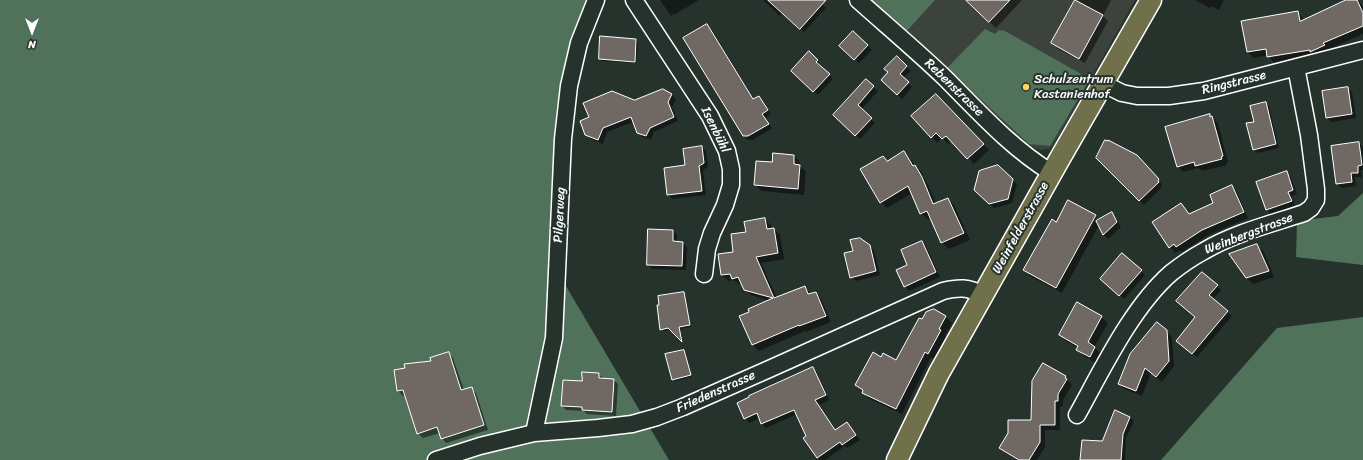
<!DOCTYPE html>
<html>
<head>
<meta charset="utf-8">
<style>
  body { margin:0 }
  #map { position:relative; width:1363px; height:460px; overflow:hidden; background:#26332d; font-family:Sriracha,sans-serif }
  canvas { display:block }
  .north { position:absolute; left:12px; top:12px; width:40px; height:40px; -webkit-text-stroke:3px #26332d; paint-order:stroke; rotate:180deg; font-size:11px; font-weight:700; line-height:16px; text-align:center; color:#fff }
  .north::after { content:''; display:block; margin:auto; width:14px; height:18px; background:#fff; clip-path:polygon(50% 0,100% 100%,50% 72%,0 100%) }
</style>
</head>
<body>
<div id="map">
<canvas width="1363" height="460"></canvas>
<div class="north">N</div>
</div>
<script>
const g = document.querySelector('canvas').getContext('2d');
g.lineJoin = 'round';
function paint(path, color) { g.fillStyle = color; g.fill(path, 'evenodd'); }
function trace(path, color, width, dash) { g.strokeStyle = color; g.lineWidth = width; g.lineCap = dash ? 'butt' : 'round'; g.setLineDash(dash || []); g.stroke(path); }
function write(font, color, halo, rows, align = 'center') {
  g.font = font + ' Sriracha,sans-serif'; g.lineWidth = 4; g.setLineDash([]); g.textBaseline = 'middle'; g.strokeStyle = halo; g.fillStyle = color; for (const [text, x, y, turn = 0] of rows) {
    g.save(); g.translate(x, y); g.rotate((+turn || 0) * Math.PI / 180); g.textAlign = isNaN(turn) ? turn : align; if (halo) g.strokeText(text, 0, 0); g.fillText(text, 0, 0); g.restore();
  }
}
paint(new Path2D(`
  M935,0H1135L1054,144L1049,149L1041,150L1027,145L907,31Z`), '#3c433d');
paint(new Path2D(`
  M0,0H592L549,271H557L669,460H0Z
  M871,0H935L907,31Z
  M985,29L995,34L999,30L1005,31L1090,79L1050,146L1029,144L947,68Z
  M1363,193V265L1296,257L1297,221L1338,216Z
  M1363,317V460H1161L1277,328Z`), '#50715a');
paint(new Path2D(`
  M660,0H699L674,15L673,14L671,16Z
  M763,0H818L826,8L804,32L783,13L780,16Z
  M967,0H1022L996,28Z
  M1076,0H1111L1103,16L1108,21L1085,63L1058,49L1053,43Z
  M1195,0H1224L1219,10L1211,6L1210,8Z
  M1348,0H1358L1363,7V34L1329,49L1330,51L1316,56L1274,63L1268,55L1254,58L1248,52L1297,12L1303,18L1304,20Z
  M707,25L711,29L754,99L758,97L771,114L765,118L772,128L753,140H748L744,136Z
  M853,32L872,50L859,63L844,50Z
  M636,40L638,42L636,63L602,61L600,59Z
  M809,53L821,65L820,66L833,79L818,95L792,71Z
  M897,57L911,71L903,78L912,87L902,99L882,80L889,72Z
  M873,87L878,91L861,110L875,123L860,139L834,115Z
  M1348,88L1352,92L1356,118L1331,122L1326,117Z
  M672,94L676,99L672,107L678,121L654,132L651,140L642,137L638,132L633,122L607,132L603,144L591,139L586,135L634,101Z
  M936,95L989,150L974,164L952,141L948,144L942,138L937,143L932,137Z
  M1266,103L1269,107L1279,148L1258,153L1254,150L1255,123Z
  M1209,116L1218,123L1228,162L1226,163L1227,165L1202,171L1198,168L1183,172L1178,166Z
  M1359,143L1363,147V170H1361L1362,177H1355L1356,186L1341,188L1337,183Z
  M702,147L706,151L708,167L703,170L706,195L673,199L668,195L687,166Z
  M904,152L921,172L928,185L936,204L948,199L954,205L970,240L949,249L942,243L931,218L928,220L921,213L912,193L887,208L881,202L888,162Z
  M774,154L794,156L800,162V166L806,172L804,195L762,191L755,185L773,164Z
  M1136,156L1162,184L1161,185L1162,187L1144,205L1097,158Z
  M1287,172L1291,177L1297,194L1292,196L1295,205L1271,214L1267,210Z
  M1012,180L1017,184L1012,203L994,208L980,194Z
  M1232,186L1237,192L1248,218L1208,235L1182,252L1180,250L1175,253L1170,247L1181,204L1190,214L1215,204Z
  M1112,214L1116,218L1121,227L1108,239L1104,235L1099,225L1062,293L1030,276L1025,270L1057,223L1095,216L1099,220Z
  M765,220L771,225V229H774L780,235L784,259L761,263L777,298L805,287L811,294L816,293L821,299L831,322L806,332L805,331L759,351L753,345L741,316L770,301L751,295L745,289L742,283L739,284L734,280L728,281L722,275L747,233Z
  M673,231L677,235V242L683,243L687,247L686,270L652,269L648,264Z
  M922,242L926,246L940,277L909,291L904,286L909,265Z
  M1257,245L1264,252L1274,277L1253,284L1247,278L1231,254Z
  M869,246L874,250L880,275L856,281L851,277Z
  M1141,271L1145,275L1124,299L1105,283Z
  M1217,286L1221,290L1213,299L1232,316L1197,357L1181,345L1196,318L1181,305Z
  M683,293L685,295L691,327L680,329L683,341L671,330L663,331L661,329Z
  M1077,304L1101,317L1108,323L1094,347L1101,354L1096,363L1084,356L1077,350L1078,348L1066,341L1060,335Z
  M934,311L946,317L952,323L945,335L946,337L934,359L931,357L902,414L868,398L856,385L882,358L896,361L922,321Z
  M1166,331L1172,337L1174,366L1162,382L1151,373L1142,396L1124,389L1119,384Z
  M684,351L686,353L692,377L675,381L673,380Z
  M448,353L453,358L464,390L471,388L476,393L488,430L446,443L442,438L440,433L423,438L418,433L406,395L403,396L398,391L432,362Z
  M812,368L817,372L829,400L819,405L836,431L847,423L860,440L847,448L845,446L825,460H820L818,458L805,438L807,436L797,414L766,428L762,424L760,418L749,423L745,418Z
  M599,374L604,379L614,380L618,384L616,416L587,414L584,411L566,410L562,406L583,382Z
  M1065,377L1072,385L1063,400V406H1060V430H1045V447L1037,460H1017L1006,453L1000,448L1032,421Z
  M1130,417L1134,421L1126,438L1125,460H1081Z`), '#0007');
const building = new Path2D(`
  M768,0H826L800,29Z
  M966,0H1010L989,22Z
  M1075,0L1103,15L1079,59L1051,43Z
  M1346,0H1357L1363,13V26L1323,43L1325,45L1310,52V50L1267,57L1266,49L1247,52L1241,21L1298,11L1300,21Z
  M707,24L753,99L759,96L768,110L762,114L769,124L748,136H743L683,38Z
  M853,31L868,45L854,60L839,46Z
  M600,36L636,39L635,62L599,59Z
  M809,51L818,60L816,62L830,74L813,92L791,71Z
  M897,56L907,66L900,74L909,82L897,95L881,80L888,72L884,69Z
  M866,79L874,86L858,105L872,118L855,136L833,115Z
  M1348,87L1352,114L1326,118L1322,91Z
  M663,89L672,94L668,102L674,117L650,128L646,136L637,133L631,117L603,128L598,140L585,135L580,121L589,117L583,103L612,91L634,100Z
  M936,94L984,144L967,159L946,136L942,139L936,133L931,138L911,116Z
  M1266,102L1276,144L1253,150L1246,123L1254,122L1250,106Z
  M1210,114V117L1212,116L1223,156L1221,157L1222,159L1195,166L1194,162L1177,167L1165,127Z
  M1105,140L1108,141V140L1137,155L1159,179L1158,180L1159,182L1139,201L1096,158Z
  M1359,142L1362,165L1358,166V173H1351L1352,182L1336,184L1331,146Z
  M702,146L704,163L699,166L702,191L667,195L664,168L685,165L683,149Z
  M904,151L913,166L915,165L922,177L933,204L948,198L964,233L941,243L927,211L920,214L908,186L880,203L860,169L883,156L887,161Z
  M773,153L794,155V164L800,165L798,189L754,185L756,161L772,162Z
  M998,165L1013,179L1008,199L989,204L974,190L979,171Z
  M1287,171L1293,190L1288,192L1292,201L1266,210L1256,182Z
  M1232,185L1244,212L1202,230L1176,247L1174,244L1169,248L1152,222L1181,203L1189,214L1213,203L1210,195Z
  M1068,200L1096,215L1056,288L1023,270L1052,219L1056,222Z
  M1112,212L1117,222L1103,235L1096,221Z
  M765,218L767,229L774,228L778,253L756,257L774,298L805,286L808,294L816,292L826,316L799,326V325L752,345L739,316L749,312L748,309L773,298L744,290L738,277L732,279L730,274L721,275L718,254L733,252L731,234L746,232L744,222Z
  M648,229L673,230V241L683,242L682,266L647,265Z
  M860,238L870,245L876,271L850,278L844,253L853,251L850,240Z
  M922,241L936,272L904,287L896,270L907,265L901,250Z
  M1257,244L1269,271L1246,278L1229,254Z
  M1122,253L1142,270L1119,296L1100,279Z
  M1202,272L1218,285L1209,295L1228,311L1192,354L1176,341L1195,317L1176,301Z
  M684,292L690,325L679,327L682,342L668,328L660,330L657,305H659L658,296Z
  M1077,302L1102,316L1088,342L1095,347L1090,357L1076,350L1078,346L1059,335Z
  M934,309L946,316L939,329L941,330L928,354L925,352L896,409L862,393L863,390L855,385L873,352L881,357L883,353L896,360L919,318L922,319L926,312Z
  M1157,322L1167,330L1169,361L1156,377L1145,368L1136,391L1118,384L1130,354Z
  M684,350L691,375L672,380L665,354Z
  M449,352L461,390L472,387L484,425L441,439L437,427L417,434L403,390L397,391L394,370L405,368L404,364L431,361L430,358Z
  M1043,363L1066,376L1065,378L1067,379L1058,394V401H1055V425H1040V442L1029,460H1019L999,448L1008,433V420H1031L1032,381Z
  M813,367L826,395L815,400L835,430L847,422L856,435L842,445L840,442L817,458L803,438L806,436L794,410L761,424L757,413L744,419L737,403L749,397V396Z
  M582,372L599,373V378L614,379L612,412L582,410V407L561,406L563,380L582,381Z
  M1115,410L1130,417L1123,434L1121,460H1080L1082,440L1102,441Z`);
paint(building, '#706862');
trace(building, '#fff', 1);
const minor = new Path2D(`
  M634,0L710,116L727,151L731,169V185L725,205L712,233L707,249L704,274
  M858,0C887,26 917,51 945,78C978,111 1011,148 1052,173
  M1104,84L1122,93L1137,96H1169L1204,91L1363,50
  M1077,415C1102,370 1132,307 1171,273C1181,265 1193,257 1204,251C1234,233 1271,224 1304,213L1311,208L1316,200V189L1309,135L1296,67
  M534,433L554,338L563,139L569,86L579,43L596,0
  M436,460L480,446L534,433L598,428L632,424L657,417L683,407L767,370L943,291C959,287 968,287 983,295`);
const major = new Path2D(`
  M897,460L939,373L1059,160L1151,0`);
trace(minor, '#fff', 19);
trace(major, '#fff', 23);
trace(minor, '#26332d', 16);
trace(major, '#70704a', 20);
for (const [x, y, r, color] of [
  [1026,87,4,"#ffd166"]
]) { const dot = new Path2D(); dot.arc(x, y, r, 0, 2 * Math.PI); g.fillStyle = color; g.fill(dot); trace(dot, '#26332d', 1.5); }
write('13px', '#fff', '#26332d', [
  ["Schulzentrum",1034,80],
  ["Kastanienhof",1034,95]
], 'left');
write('13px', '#fff', '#26332d', [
  ["Ringstrasse",1234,83,-14],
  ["Rebenstrasse",954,88,44],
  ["Isenbühl",715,130,64],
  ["Pilgerweg",560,215,-87],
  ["Weinfelderstrasse",1021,228,-61],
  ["Weinbergstrasse",1249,234,-21],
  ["Friedenstrasse",716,392,-24]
]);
</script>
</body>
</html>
